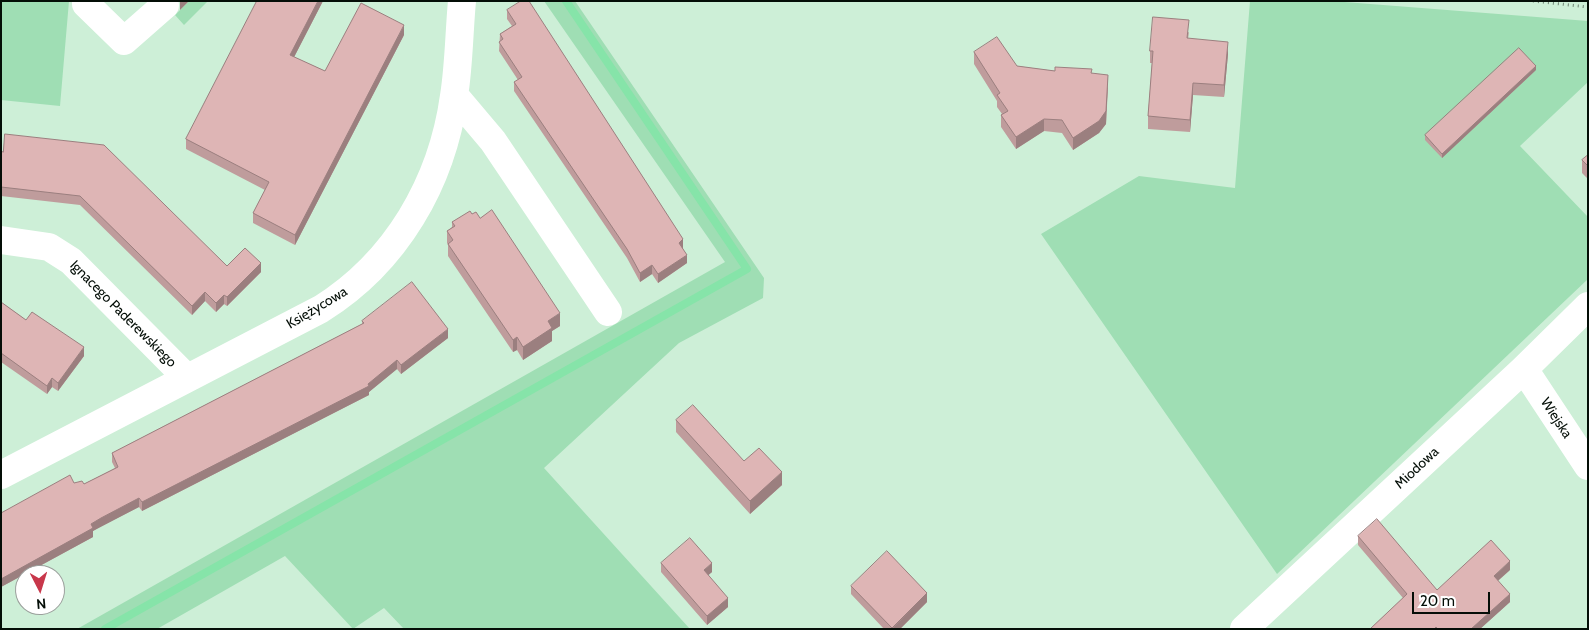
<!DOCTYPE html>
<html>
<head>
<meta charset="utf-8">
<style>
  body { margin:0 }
  #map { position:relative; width:1589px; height:630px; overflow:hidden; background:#cdefd7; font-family:Cabin,sans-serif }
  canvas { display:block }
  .frame { position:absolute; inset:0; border:2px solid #040e07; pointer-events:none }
  .north { position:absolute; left:15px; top:565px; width:50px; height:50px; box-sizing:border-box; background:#fff; border:1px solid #9b9f9c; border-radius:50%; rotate:175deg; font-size:14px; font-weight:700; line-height:20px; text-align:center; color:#040e07 }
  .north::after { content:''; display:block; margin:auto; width:18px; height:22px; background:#c8374b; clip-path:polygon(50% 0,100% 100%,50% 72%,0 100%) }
  .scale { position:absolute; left:1412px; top:592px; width:78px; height:22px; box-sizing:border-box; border:2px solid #040e07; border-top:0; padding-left:6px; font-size:15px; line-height:18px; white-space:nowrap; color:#040e07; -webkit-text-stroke:4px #fff; paint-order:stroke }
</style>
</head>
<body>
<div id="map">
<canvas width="1589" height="630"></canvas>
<div class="frame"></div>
<div class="north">N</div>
<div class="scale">20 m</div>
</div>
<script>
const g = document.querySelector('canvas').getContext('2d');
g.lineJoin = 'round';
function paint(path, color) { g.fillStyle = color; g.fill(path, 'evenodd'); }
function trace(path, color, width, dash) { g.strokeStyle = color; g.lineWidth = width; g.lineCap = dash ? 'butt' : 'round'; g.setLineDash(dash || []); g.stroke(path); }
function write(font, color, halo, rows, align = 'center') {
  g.font = font + ' Cabin,sans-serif'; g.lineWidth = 4.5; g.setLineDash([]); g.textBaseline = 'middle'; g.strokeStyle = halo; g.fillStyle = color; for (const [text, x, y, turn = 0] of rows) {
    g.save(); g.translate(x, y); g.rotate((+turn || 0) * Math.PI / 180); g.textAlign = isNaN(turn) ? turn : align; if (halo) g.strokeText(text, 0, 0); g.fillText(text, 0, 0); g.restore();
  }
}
paint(new Path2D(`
  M1,1H69L60,106L1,100Z
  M189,1H208L184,25L175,15Z
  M544,1H575L764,278L763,298L679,343L544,468L690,629H404L384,608L353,629L285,556L157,629H77L725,262Z
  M1250,1H1332L1588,21V82L1520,146L1588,217V279L1277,574L1041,234L1139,176L1235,188Z`), '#9fdeb4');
trace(new Path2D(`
  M105,629L747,269L566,1`), '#86e4a9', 8);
trace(new Path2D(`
  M1533,1L1588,7`), '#6d8373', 3, [1, 4]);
trace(new Path2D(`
  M86,1V4L124,41L165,5
  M455,96L493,141L608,312
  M1,240L49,247L71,261L186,377
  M1524,369L1588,466
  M1,475L321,309C396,262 442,183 454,96C459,65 459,33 462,1
  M1244,629L1524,369L1588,306`), '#fff', 28);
paint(new Path2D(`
  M257,1H323L294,57L325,71L404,35L295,245L253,223V213L265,190L186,149V139Z
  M507,10L683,248V249L687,263L658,283L652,274L640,282L627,258L514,91V82L518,80L499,51L500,34L512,26L507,19Z
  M1189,32L1188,39L1228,54L1224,97L1193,95L1190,132L1148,129V116L1152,63H1150V51Z
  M974,52L1017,66L1055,71L1092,73L1108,88L1106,124L1099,133L1073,150L1062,133L1044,131L1016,149L1001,127V115L1002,114L997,107V101L974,64Z
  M1536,70L1442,158L1425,140V135Z
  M1,151L227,266L261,272L227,306L224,304L216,312L205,301L192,315L80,205L1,196Z
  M1588,155V179L1582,173V160Z
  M472,214L480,218L560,326L552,331V341L523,360L517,350L513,352L448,256V245L447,243V231L452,227V222Z
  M1,302L26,320L84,356L58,391L52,387L47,394L1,362Z
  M362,321L448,338L401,374L397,369L369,392V395L142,511L139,507L101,526L93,531V537L1,587V513L74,483L84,484L115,468L112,462V453L362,324Z
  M676,420L744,461L782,485L750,514L676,432Z
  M1358,536L1437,590L1510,570L1498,581L1510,602L1480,629H1370L1403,598L1358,545Z
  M661,563L712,572L708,575L728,607L707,625L661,572Z
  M851,586L927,602L900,629H884L851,594Z`), '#bf9c9c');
paint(new Path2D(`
  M180,1H189L180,10Z
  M318,1H323L290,65V55Z
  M404,25V35L295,245V235Z
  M1228,42V54L1224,97V85Z
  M1536,66V70L1442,158V154Z
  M1108,75L1106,124L1099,133L1073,150V138Z
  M1193,83V95L1190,132V120Z
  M1044,119V131L1016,149V137Z
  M683,239V248L679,251V243Z
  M687,255V263L658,283V274Z
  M261,263V272L227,306V297Z
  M652,265V274L640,282V273Z
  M205,292V301L192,315V306Z
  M224,295V304L216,312V303Z
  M560,313V326L552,331V341L523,360V347L548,321Z
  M448,329V338L401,374V365Z
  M517,337V350L513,352V340Z
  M84,347V356L58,391V383Z
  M397,360V369L369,392V395L142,511V502L368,384Z
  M52,378V387L47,394V386Z
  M782,472V485L750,514V501Z
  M139,498V507L93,531V537L1,587V579L101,518Z
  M1510,561V570L1494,584V576Z
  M712,563V572L704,579V570Z
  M927,593V602L900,629H892Z
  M1510,594V602L1480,629H1471Z
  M728,598V607L707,625V616Z`), '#9b7f7f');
const building = new Path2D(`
  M257,1H318L290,55L325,71L361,3L404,25L295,235L253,213L269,182L186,139Z
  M521,1H529L683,239L679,243L687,255L658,274L652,265L640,273L627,249L514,82L522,77L499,42L503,39L500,34L516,24L507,10Z
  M1153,17L1189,20L1187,38L1228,42L1224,85L1193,83L1190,120L1148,116L1153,51H1150Z
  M997,37L1017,66L1055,71V67L1092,69L1091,73L1108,75L1106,111L1099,121L1073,138L1062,120L1044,119L1016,137L1001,115L1008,111L997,95L1000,93L974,52Z
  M1519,48L1536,66L1442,154L1425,135Z
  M5,134L104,145L227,266L245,248L261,263L227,297L224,295L216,303L205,292L192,306L80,196L1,187V151L3,152Z
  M1588,155V166L1582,160Z
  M492,210L560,313L548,321L552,328L523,347L517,337L513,340L448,244L453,240L447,231L455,226L452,222L470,211L472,214L476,212L480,218Z
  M412,282L448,329L401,365L397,360L368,384L369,386L142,502L139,498L101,518L91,524L93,528L1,579V513L70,475L74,483L82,481L84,484L118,467L112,453L364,323L362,321Z
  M1,302L26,320L32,312L84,347L58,383L52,378L47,386L1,353Z
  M693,405L744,461L759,448L782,472L750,501L676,420Z
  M1377,519L1437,590L1491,540L1510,561L1494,576L1510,594L1471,629H1438L1436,627L1434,629H1370L1407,594L1358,536Z
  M690,538L712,563L704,570L728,598L707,616L661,563Z
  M887,551L927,593L892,628L851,586Z`);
paint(building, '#deb5b5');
trace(building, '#9b7f7f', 1);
write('14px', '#040e07', '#fff', [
  ["Księżycowa",317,308,-31],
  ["Ignacego Paderewskiego",123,314,45],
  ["Wiejska",1556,418,57],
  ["Miodowa",1417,468,-43]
]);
</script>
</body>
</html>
